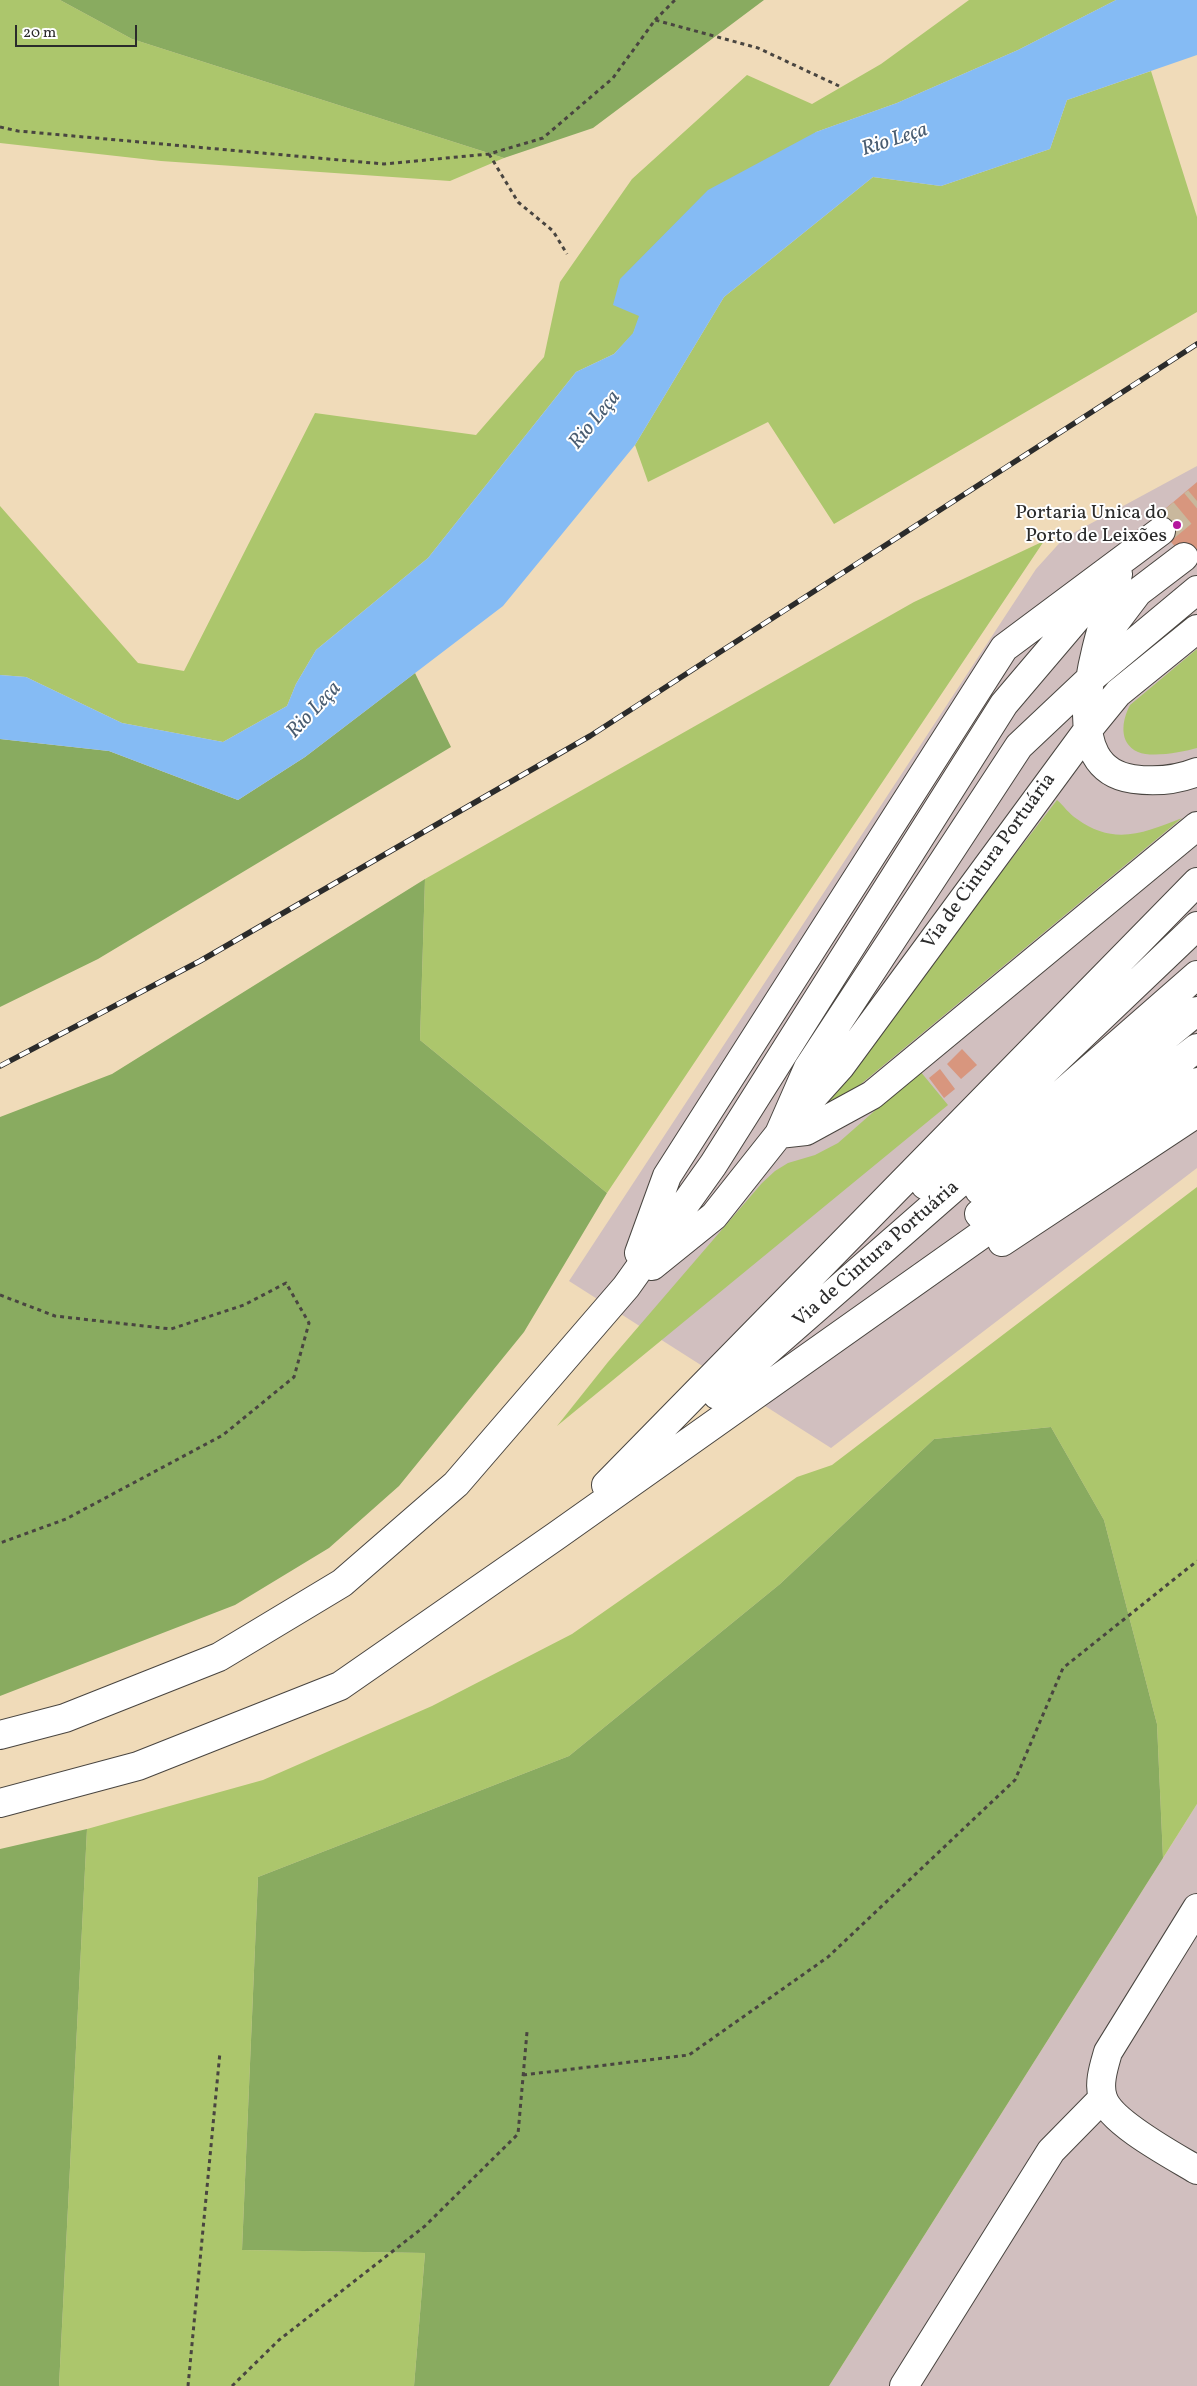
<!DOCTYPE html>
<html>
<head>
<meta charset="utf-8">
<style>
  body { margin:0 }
  #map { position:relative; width:1197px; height:2386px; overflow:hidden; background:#f0dbb9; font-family:Vollkorn,serif }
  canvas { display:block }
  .scale { position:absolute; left:15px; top:25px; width:122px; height:22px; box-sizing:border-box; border:2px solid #2b2b2b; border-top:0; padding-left:6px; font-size:15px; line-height:18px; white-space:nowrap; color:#2b2b2b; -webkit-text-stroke:4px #fff; paint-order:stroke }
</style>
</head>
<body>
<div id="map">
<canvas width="1197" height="2386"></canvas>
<div class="scale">20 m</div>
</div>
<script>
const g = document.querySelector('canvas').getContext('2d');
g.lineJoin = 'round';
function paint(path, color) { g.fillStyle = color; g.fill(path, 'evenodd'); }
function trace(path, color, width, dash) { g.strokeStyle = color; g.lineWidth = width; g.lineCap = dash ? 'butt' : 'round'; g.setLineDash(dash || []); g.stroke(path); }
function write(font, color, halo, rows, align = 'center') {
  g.font = font + ' Vollkorn,serif'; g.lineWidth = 4; g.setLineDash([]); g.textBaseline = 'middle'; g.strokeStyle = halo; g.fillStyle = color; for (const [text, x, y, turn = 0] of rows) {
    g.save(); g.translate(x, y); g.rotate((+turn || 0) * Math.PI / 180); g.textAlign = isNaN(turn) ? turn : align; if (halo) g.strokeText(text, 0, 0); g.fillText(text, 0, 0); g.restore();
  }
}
paint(new Path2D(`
  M1197,466V1168L831,1448L569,1281L1036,569L1064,538Z
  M1197,1804V2386H829L1163,1858Z`), '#d1bfbf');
paint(new Path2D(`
  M0,0H60L132,39L504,158L450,181L161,161L0,143Z
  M969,0H1116L1018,50L897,103L816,132L640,316L633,334L614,354L576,372L428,558L316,650L296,684L287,706L223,742L122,723L26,677L0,675V506L138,663L184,671L315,413L476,435L544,357L560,282L632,179L747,75L812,104L881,64Z
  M1151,71L1197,217V312L834,524L768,422L648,482L635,445L724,297L873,177L941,186L1050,149L1067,100Z
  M1044,541L607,1193L420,1040L425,879L914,602Z
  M1197,649V748C1183,752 1152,758 1138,752C1118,743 1122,720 1130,705Z
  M1057,800C1064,806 1069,814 1077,819C1114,846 1144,833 1182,818L856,1088L816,1113Z
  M920,1071L948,1105L557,1426L608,1362L762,1183L775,1171L788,1163L815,1155L838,1143Z
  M1197,1187V1804L1163,1858L1157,1724L1104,1520L1051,1427L934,1439L780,1584L569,1756L258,1877L242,2250L425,2253L414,2386H59L87,1829L263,1780L432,1706L572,1634L797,1477L832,1465Z`), '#acc66c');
paint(new Path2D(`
  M60,0H764L593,128L504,158L132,39Z
  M415,673L451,747L98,959L0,1007V739L109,751L238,800L305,757Z
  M425,879L420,1040L607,1193L524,1332L399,1486L329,1548L235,1605L0,1696V1117L112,1074Z
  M1051,1427L1104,1520L1157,1724L1163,1858L829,2386H414L425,2253L242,2250L258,1877L569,1756L780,1584L934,1439Z
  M87,1829L59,2386H0V1849Z`), '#89ab60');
paint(new Path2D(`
  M1116,0H1197V55L1067,100L1050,149L941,186L873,177L724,297L635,445L503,606L305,757L238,800L109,751L0,739V675L26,677L122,723L223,742L287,706L296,684L316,650L428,558L576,372L614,354L633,333L639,316L613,305L620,279L708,190L816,132L897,103L1018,50Z`), '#85bbf4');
paint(new Path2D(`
  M1197,482V557H1184L1152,520Z
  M962,1049L977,1065L961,1079L947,1064Z
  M940,1069L955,1089L944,1098L929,1078Z`), '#d8967e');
trace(new Path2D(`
  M1161,531L1197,501`), '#c9b89d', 28, [28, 14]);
const minor = new Path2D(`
  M1118,574C1104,625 1048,767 1133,779C1155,782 1177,780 1197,772
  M1107,633L1138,592L1184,557
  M795,1117L840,1067L1087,731L1118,693L1197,629
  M779,1134L806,1131L872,1095L1197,826
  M925,1185L1197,926
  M979,1190L1197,1011
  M979,1214L1197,1048
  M1002,1242L1197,1113
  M639,1253L667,1176L1004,648L1161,531
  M652,1266L714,1216L779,1134L808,1068L1019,746L1089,680L1197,590
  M717,1395L1197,975
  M606,1485L1197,882
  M0,1735L65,1718L219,1657L342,1583L456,1484L626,1287L713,1165L1004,704L1083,611L1121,561
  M0,1803L138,1766L340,1686L556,1536L1197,1082
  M1197,1908L1108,2052C1104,2066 1098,2084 1103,2098C1111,2123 1174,2156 1197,2170
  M904,2386L1051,2151L1103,2098`);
trace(minor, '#494540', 30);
trace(new Path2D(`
  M655,20L675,0
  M0,127L18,131L384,164L489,154L543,138L613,78L655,20L758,48L839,86
  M489,154L518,202L553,231L567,254
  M0,1295L55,1316L171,1329L244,1305L286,1283L309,1323L294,1377L223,1435L66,1519L0,1543
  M523,2075L689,2055L828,1957L1015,1780L1063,1668L1197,1561
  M188,2386L220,2052
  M232,2386L279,2340L425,2226L518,2134L527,2032`), '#494540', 3, [4, 4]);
trace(minor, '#fff', 28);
const rail = new Path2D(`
  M0,1066L200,961L590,736L1197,344`);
trace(rail, '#2b2b2b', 5.5);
trace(rail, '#fff', 4, [11]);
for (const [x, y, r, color] of [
  [1177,525,5,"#b5179e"]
]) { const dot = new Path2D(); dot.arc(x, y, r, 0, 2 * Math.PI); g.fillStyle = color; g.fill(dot); trace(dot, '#fff', 2); }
write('20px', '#2b2b2b', '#fff', [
  ["Portaria Unica do",1167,514],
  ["Porto de Leixões",1167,537]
], 'right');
write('20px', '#2b2b2b', '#fff', [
  ["Via de Cintura Portuária",990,862,-54],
  ["Via de Cintura Portuária",877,1255,-41]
]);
write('italic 21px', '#4a5d71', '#fff', [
  ["Rio Leça",895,141,-18],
  ["Rio Leça",596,421,-51],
  ["Rio Leça",315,711,-47]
]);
</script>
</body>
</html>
